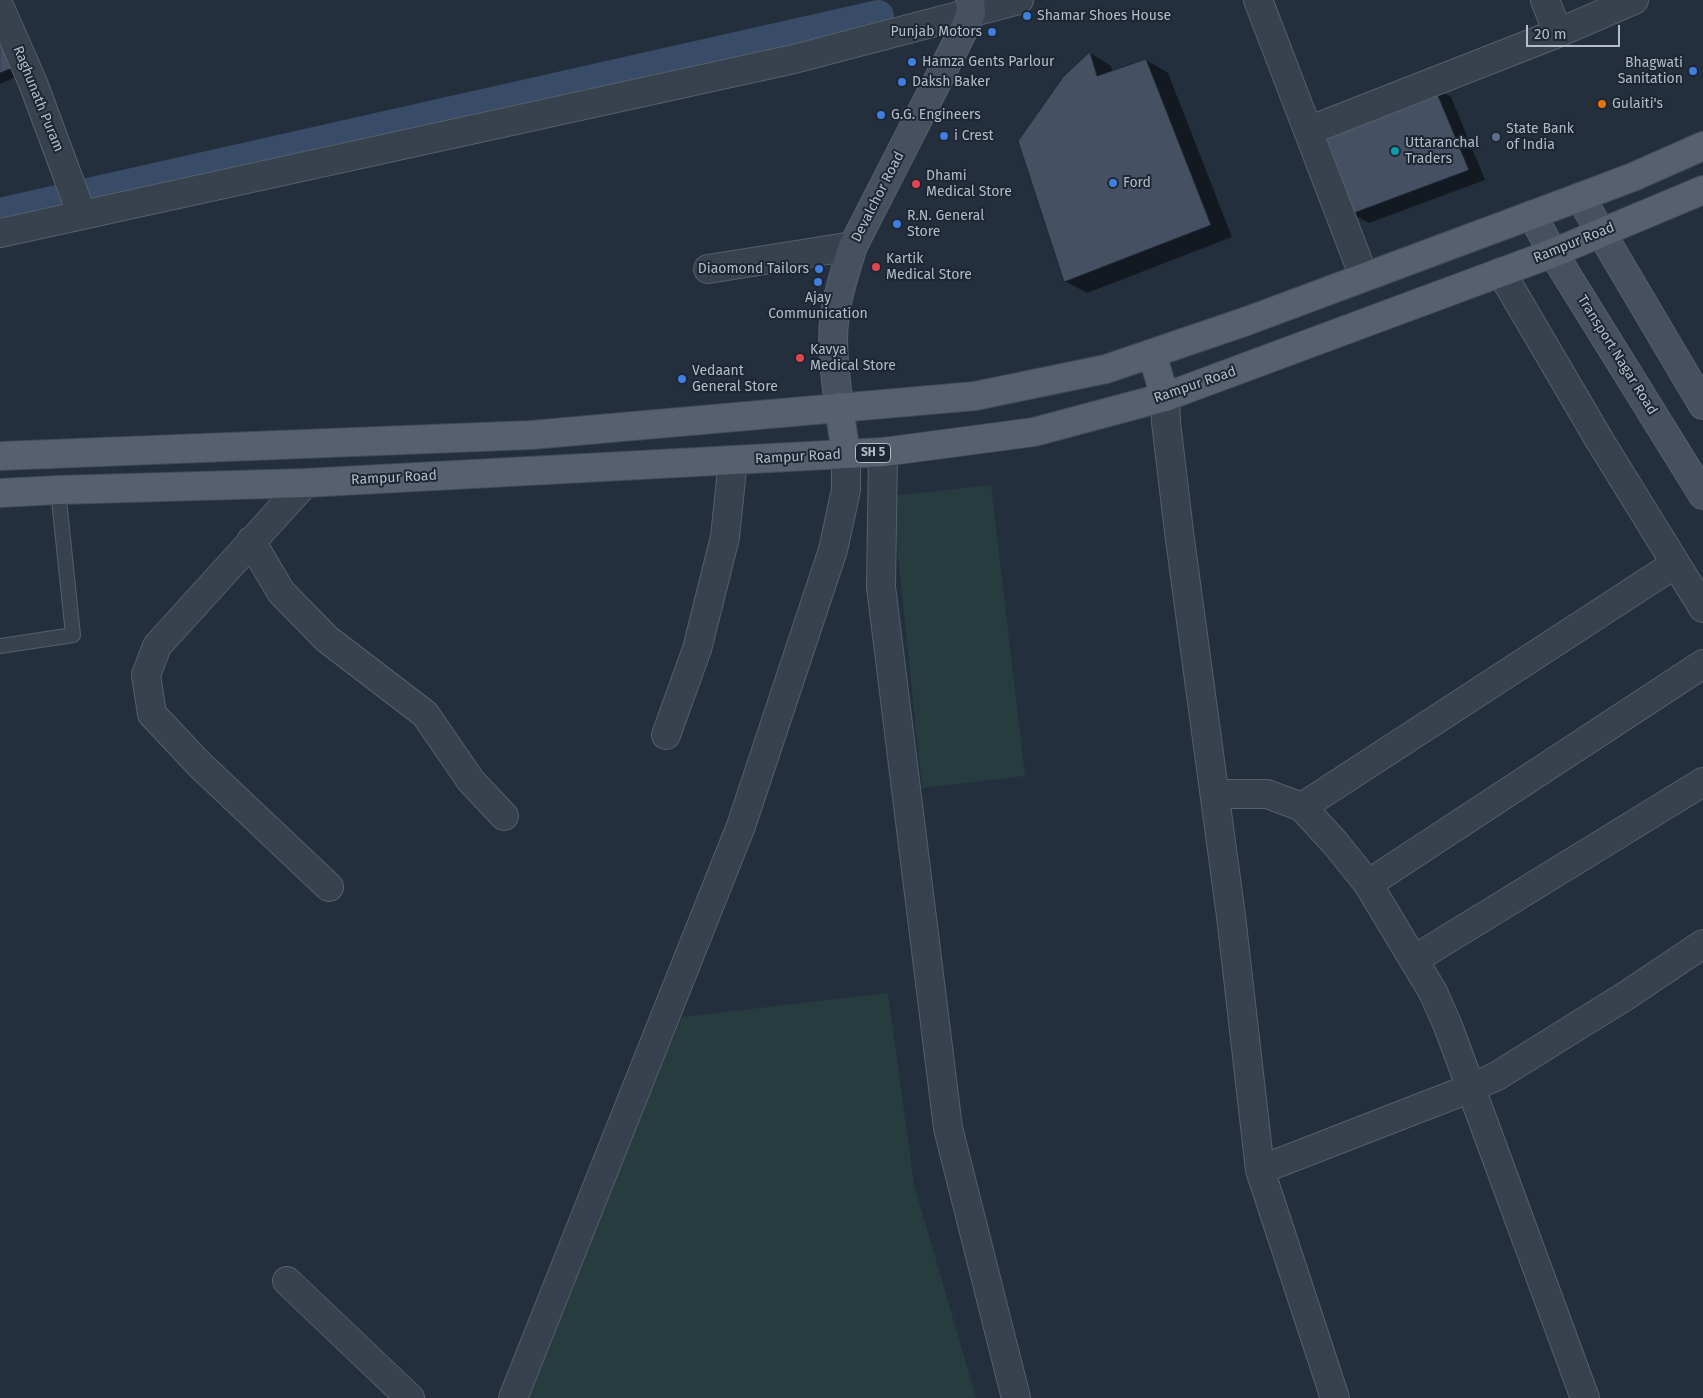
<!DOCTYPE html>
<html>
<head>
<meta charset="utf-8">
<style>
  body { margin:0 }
  #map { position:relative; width:1703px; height:1398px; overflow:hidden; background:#242f3e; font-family:"Fira Sans",sans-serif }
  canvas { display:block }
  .scale { position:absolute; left:1526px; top:25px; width:94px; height:22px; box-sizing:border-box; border:2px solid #b4bcc9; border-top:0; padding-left:6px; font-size:15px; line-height:18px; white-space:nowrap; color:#b4bcc9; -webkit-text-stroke:4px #1d2633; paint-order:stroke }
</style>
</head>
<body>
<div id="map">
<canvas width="1703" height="1398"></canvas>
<div class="scale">20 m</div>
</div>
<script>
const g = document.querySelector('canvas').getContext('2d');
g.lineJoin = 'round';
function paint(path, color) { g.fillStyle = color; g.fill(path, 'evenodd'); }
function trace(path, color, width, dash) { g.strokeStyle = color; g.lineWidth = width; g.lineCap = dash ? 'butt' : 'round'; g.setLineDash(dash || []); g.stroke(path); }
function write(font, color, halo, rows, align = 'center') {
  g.font = font + ' "Fira Sans",sans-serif'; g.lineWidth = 4; g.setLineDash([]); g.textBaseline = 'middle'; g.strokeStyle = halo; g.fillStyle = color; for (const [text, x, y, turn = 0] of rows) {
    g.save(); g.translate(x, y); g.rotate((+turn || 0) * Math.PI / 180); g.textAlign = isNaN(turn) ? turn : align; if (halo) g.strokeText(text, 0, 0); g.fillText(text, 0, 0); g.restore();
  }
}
paint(new Path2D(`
  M991,485L1025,776L922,788L892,496Z
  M888,993L914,1184L976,1398H529L599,1212L682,1017Z`), '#263c3f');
paint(new Path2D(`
  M0,22L22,74L0,84Z
  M1090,53L1111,66L1113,72L1146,60L1168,73L1232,237L1087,293L1065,281Z
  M1434,87L1451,97L1485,180L1369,223L1352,214Z`), '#0007');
trace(new Path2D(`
  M0,214L878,16`), '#394c67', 32);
const building = new Path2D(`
  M0,40L12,68L0,73Z
  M1090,52L1097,76L1146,59L1211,225L1064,282L1018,141L1063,77Z
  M1434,86L1469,170L1351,214L1322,132Z`);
paint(building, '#455162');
trace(building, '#1f2835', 1);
const service = new Path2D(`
  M0,646L73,635L58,490`);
const minor = new Path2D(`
  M1258,0L1364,277
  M1545,0L1558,33
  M0,8L33,83L82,215
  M1308,131L1558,33L1634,0
  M0,233L794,59L1019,0
  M708,269L853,246
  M1501,272L1600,441L1703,608
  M1165,397L1166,422L1179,532L1231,916L1260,1170L1335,1398
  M883,452L881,587L948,1128L1016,1398
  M305,483L157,646L146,675L152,714L198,763L329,887
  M251,541L281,592L327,639L425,714L471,781L504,816
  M666,735L697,649L725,537L733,460
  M1216,794H1267L1302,807L1336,844L1368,884L1433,992L1448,1026L1585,1398
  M1302,807L1675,564
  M1368,884L1703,664
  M1415,959L1703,782
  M1260,1170L1471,1088L1497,1076L1627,995L1703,944
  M287,1281L410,1398
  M513,1398L741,826L833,550L846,490V454`);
const secondary = new Path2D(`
  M1580,197L1703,405
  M1532,215L1553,253L1703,495
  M839,407C836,377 830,345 835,314C838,292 846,268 853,246L965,27L971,13L970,0`);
const primary = new Path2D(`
  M1152,354L1165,397
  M839,407L846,454
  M0,456L531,435L975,396L1106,369L1247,321L1580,197L1633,177L1703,146
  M0,493L58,490L305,483L883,452L1034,432L1165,397L1553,253L1703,190`);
trace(service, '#565f6c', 16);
trace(minor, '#565f6c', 30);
trace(secondary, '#565f6c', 30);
trace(primary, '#414a57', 30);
trace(service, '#38414e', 14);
trace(minor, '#38414e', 28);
trace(secondary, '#465061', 28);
trace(primary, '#56606e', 28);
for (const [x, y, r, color] of [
  [1027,16,5,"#3f7fe0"],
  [992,32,5,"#3f7fe0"],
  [912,62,5,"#3f7fe0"],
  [1693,71,5,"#3f7fe0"],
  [902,82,5,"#3f7fe0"],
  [1602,104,5,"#e8710a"],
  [881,115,5,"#3f7fe0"],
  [944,136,5,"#3f7fe0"],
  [1496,137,5,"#5c6f8a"],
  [1395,151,5,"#0f9aa8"],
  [1113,183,5,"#3f7fe0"],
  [916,184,5,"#e0444e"],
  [897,224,5,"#3f7fe0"],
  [876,267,5,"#e0444e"],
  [819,269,5,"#3f7fe0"],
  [818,282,5,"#3f7fe0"],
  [800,358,5,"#e0444e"],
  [682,379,5,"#3f7fe0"]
]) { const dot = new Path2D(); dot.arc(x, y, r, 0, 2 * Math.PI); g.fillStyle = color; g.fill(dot); trace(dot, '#1d2633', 2); }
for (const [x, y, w] of [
  [873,453,35]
]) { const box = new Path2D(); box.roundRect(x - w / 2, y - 9.5, w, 19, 4); g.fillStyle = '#1d2633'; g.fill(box); trace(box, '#b4bcc9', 1); }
write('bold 12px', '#b4bcc9', null, [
  ["SH 5",873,453]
]);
write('14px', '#b4bcc9', '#1d2633', [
  ["Shamar Shoes House",1037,16],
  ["Punjab Motors",982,32,"right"],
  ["Hamza Gents Parlour",922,62],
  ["Bhagwati",1683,63,"right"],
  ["Sanitation",1683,79,"right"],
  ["Daksh Baker",912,82],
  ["Gulaiti's",1612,104],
  ["G.G. Engineers",891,115],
  ["State Bank",1506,129],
  ["of India",1506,145],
  ["i Crest",954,136],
  ["Uttaranchal",1405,143],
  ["Traders",1405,159],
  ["Dhami",926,176],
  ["Medical Store",926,192],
  ["Ford",1123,183],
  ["R.N. General",907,216],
  ["Store",907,232],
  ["Kartik",886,259],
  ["Medical Store",886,275],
  ["Diaomond Tailors",809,269,"right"],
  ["Ajay",818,298,"center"],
  ["Communication",818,314,"center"],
  ["Kavya",810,350],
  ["Medical Store",810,366],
  ["Vedaant",692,371],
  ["General Store",692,387]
], 'left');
write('14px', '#b4bcc9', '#1d2633', [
  ["Raghunath Puram",38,99,68],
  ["Devalchor Road",878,197,-63],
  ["Rampur Road",1574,243,-22],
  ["Transport Nagar Road",1617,355,58],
  ["Rampur Road",1195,385,-19],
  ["Rampur Road",798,457,-3],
  ["Rampur Road",394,478,-3]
]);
</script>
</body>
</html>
